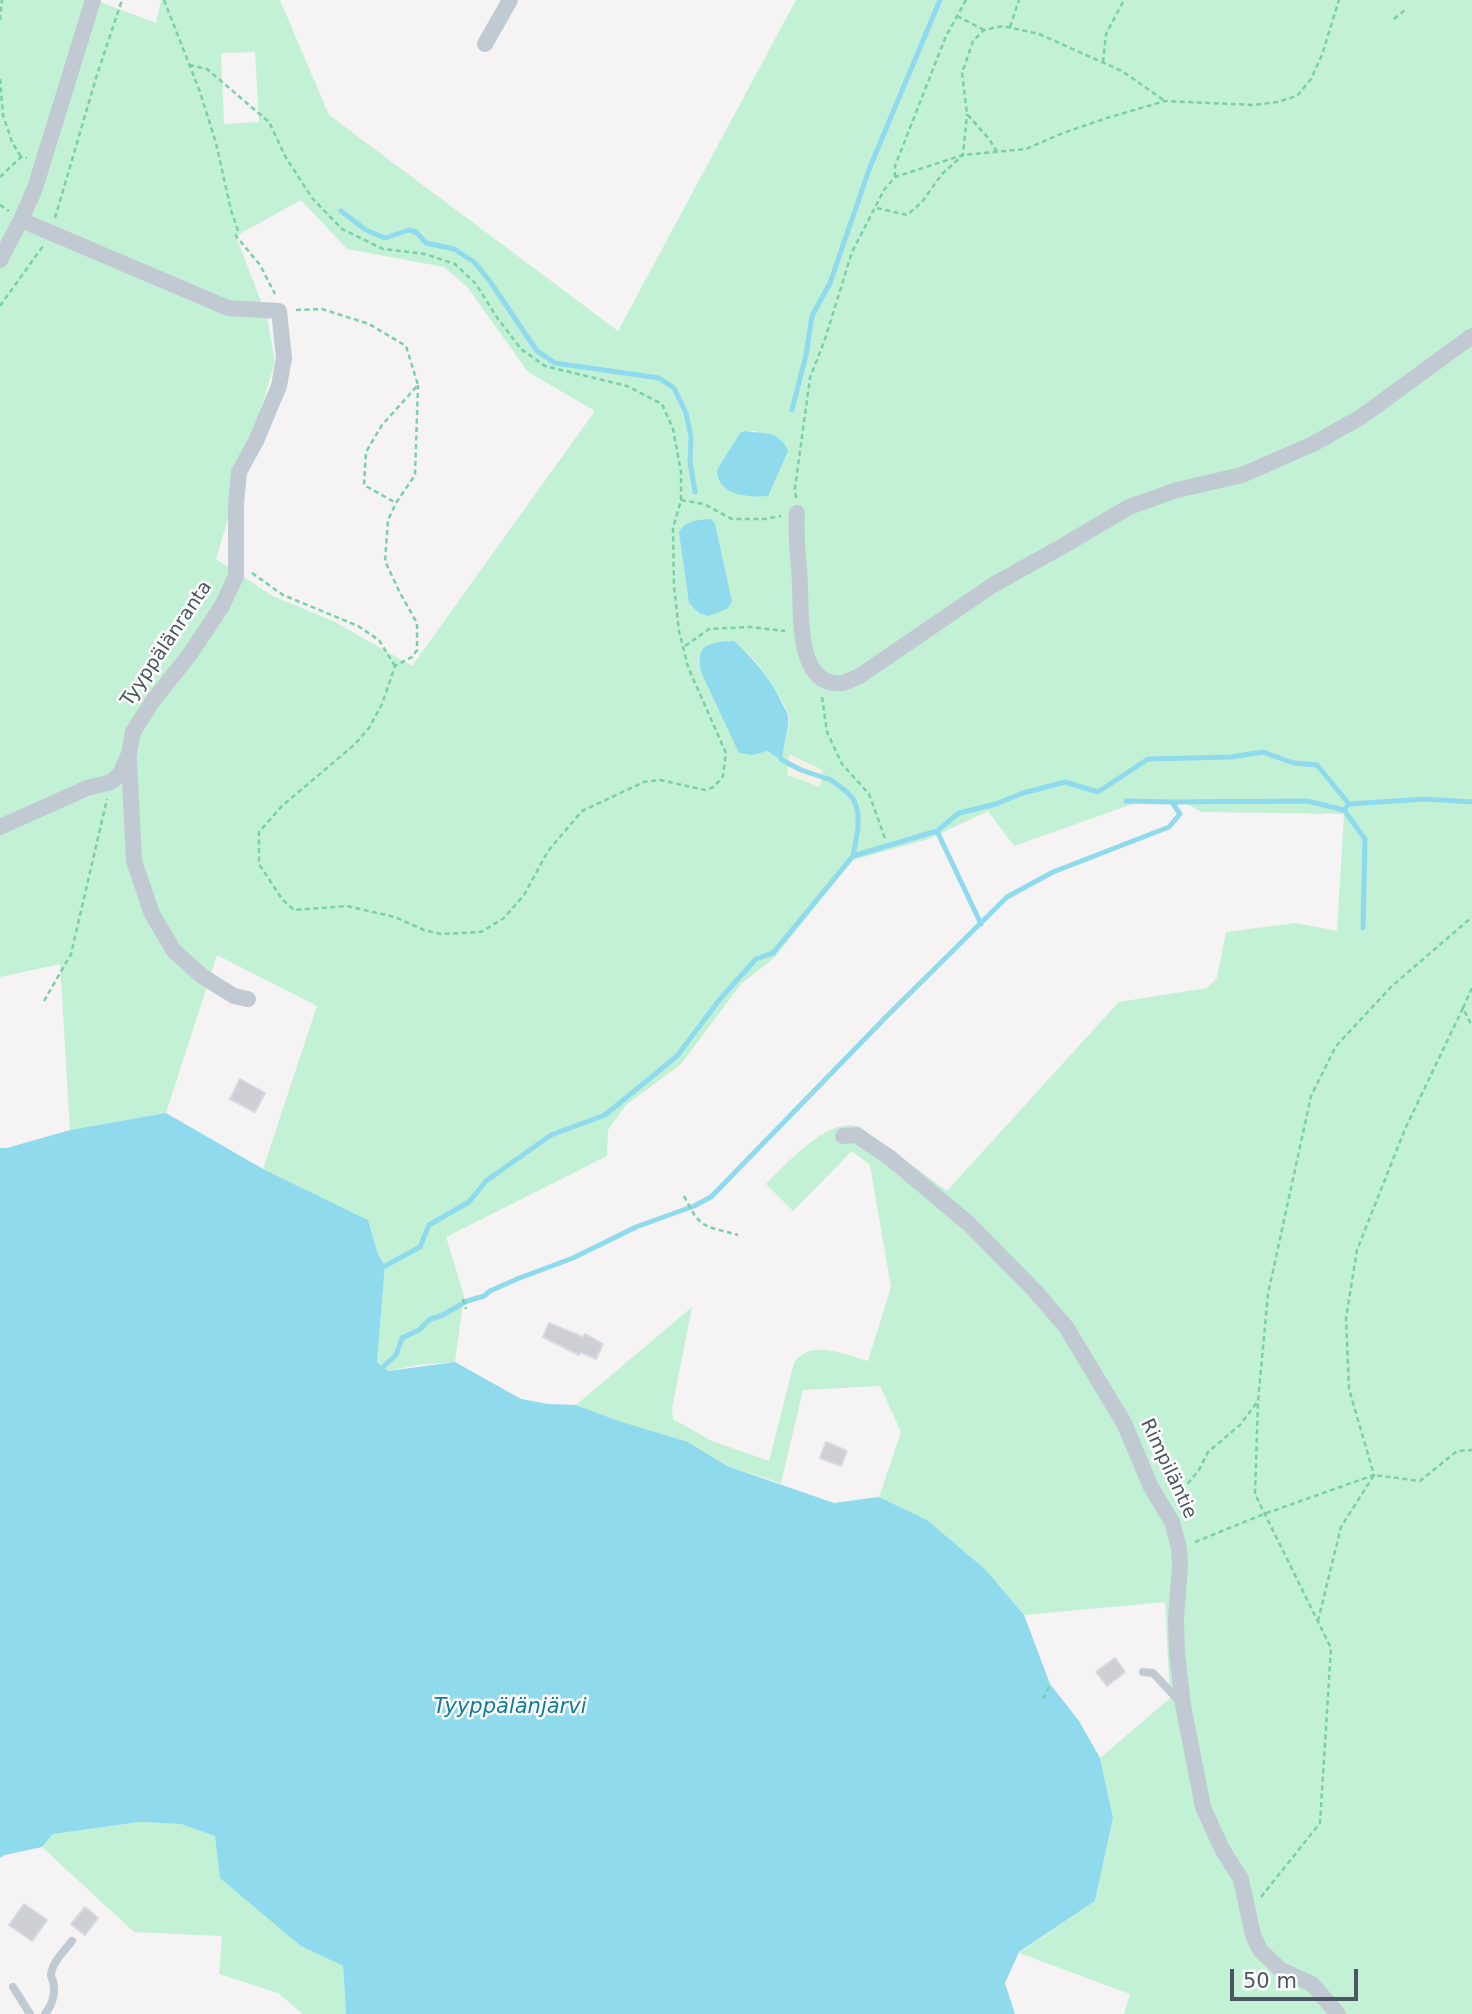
<!DOCTYPE html>
<html>
<head>
<meta charset="utf-8">
<style>
  body { margin:0 }
  #map { position:relative; width:1472px; height:2014px; overflow:hidden; background:#f5f3f3; font-family:"DejaVu Sans",sans-serif }
  canvas { display:block }
  .scale { position:absolute; left:1230px; top:1969px; width:128px; height:32px; box-sizing:border-box; border:4px solid #4a5661; border-top:0; padding-left:9px; font-size:21px; line-height:24px; white-space:nowrap; color:#4a5661; -webkit-text-stroke:5px #fff; paint-order:stroke }
</style>
</head>
<body>
<div id="map">
<canvas width="1472" height="2014"></canvas>
<div class="scale">50 m</div>
</div>
<script>
const g = document.querySelector('canvas').getContext('2d');
g.lineJoin = 'round';
function paint(path, color) { g.fillStyle = color; g.fill(path, 'evenodd'); }
function trace(path, color, width, dash) { g.strokeStyle = color; g.lineWidth = width; g.lineCap = dash ? 'butt' : 'round'; g.setLineDash(dash || []); g.stroke(path); }
function write(font, color, halo, rows, align = 'center') {
  g.font = font + ' "DejaVu Sans",sans-serif'; g.lineWidth = 5; g.setLineDash([]); g.textBaseline = 'middle'; g.strokeStyle = halo; g.fillStyle = color; for (const [text, x, y, turn = 0] of rows) {
    g.save(); g.translate(x, y); g.rotate((+turn || 0) * Math.PI / 180); g.textAlign = isNaN(turn) ? turn : align; if (halo) g.strokeText(text, 0, 0); g.fillText(text, 0, 0); g.restore();
  }
}
paint(new Path2D(`
  M0,0H95L156,23L161,0H280L329,115L618,331L796,0H1472V2014H1124L1130,1994L1019,1953L1095,1901L1113,1818L1100,1758L1170,1698L1165,1602L1024,1615L985,1569L927,1520L879,1497L901,1432L880,1386L803,1390L781,1483L727,1466L688,1442L619,1421L576,1405L692,1307L672,1409L673,1419L712,1441L769,1461L794,1363C810,1338 845,1355 868,1361L891,1287L870,1165L852,1151L793,1211L766,1184C786,1164 829,1115 860,1127L947,1191L1116,1005L1119,1002L1207,988L1217,978L1226,932L1296,923L1337,931L1344,814L1202,812L1187,804L1138,802L1014,846L988,811L929,839L853,860L774,958L741,984L681,1064L626,1105L608,1130L607,1156L446,1237L464,1296L455,1362L418,1365L388,1371L377,1362L385,1266L378,1254L368,1220L263,1169L317,1006L217,955L166,1113L70,1130L60,964L0,977ZM255,52L259,122L224,124L221,53ZM301,200L347,249L444,267L468,288L528,372L595,411L412,666L335,622L273,596L216,559L275,362L267,317L236,236ZM745,431H757L755,497ZM717,642C726,645 739,648 747,653C758,661 786,703 789,717C790,726 785,735 783,743L768,751L753,755L698,660C699,649 707,646 717,642Z
  M140,1822L181,1824L215,1836L301,1946L343,1966L346,2014H303L278,1993L219,1974L222,1936L134,1932L42,1847L53,1834Z`), '#c3f1d5');
paint(new Path2D(`
  M789,754L823,770L820,787L787,775Z`), '#f5f0e5');
paint(new Path2D(`
  M745,431C762,434 780,430 788,451L768,496C749,498 717,495 717,470L740,433Z
  M711,519L715,524L732,602L727,609L708,616L699,613L689,603L679,532C686,520 698,520 711,519Z
  M734,641C753,659 770,677 781,701C783,706 787,711 788,716C790,725 783,742 783,754L776,757L768,751L753,755L739,753L702,674C693,645 708,642 734,641Z
  M166,1113L263,1169L368,1220L378,1254L385,1266L377,1362L388,1371L455,1362L521,1399L548,1404L576,1405L619,1421L688,1442L727,1466L834,1503L879,1497L927,1520L985,1569L1024,1615L1050,1684L1079,1721L1100,1758L1113,1818L1095,1901L1019,1952L1005,1983L1015,2014H346L343,1966L301,1946L220,1878L215,1836L181,1824L140,1822L53,1834L42,1847L5,1855L0,1858V1148H7L70,1130Z`), '#90daee');
trace(new Path2D(`
  M341,211L366,230L385,238L409,230L416,232L426,243L454,249L474,262L489,280L537,351L555,363L659,378L674,388L686,413L691,437L690,462L695,492
  M792,410L806,355L812,316L830,283L870,167L940,0
  M1126,801L1172,802
  M1344,810L1365,839L1363,928
  M937,831L959,813L996,804L1023,793L1065,782L1098,792L1148,759L1231,757L1263,752L1293,763L1317,765L1349,804
  M853,856L937,831L981,924
  M385,1266L420,1247L429,1225L469,1202L486,1181L551,1135L605,1115L677,1056L720,999L756,959L773,953L853,856L858,828V813L854,800L847,792L831,780L801,770L782,760L779,755
  M383,1367L396,1355L402,1338L419,1330L430,1319L441,1316L467,1301L484,1296L490,1291L517,1279L573,1258L636,1227L694,1206L711,1197L886,1017L1007,897L1053,872L1169,827L1180,814L1172,802L1307,801L1344,810L1349,804L1425,799L1472,802`), '#90daee', 5);
const building = new Path2D(`
  M240,1079L265,1093L255,1112L230,1099Z
  M549,1323L583,1337L585,1334L603,1344L596,1359L580,1352L579,1355L543,1337Z
  M826,1442L847,1451L841,1466L820,1458Z
  M1115,1658L1125,1672L1107,1686L1096,1672Z
  M24,1904L47,1920L32,1941L9,1925Z
  M85,1907L98,1918L85,1935L71,1924Z`);
paint(building, '#cdcfd5');
trace(building, '#d7d9de', 2);
trace(new Path2D(`
  M164,0L200,92L216,143L231,210L238,231L236,236L260,265L275,294
  M957,16L984,30
  M1394,19L1405,10
  M0,20L2,0
  M1010,27L1019,0
  M1103,62L1106,34L1124,0
  M189,65L207,69L269,122L285,156L312,198L342,229L383,249L425,254L455,264L476,284L496,316L521,349L545,366L627,386L662,404L673,429L681,472V500L673,528L674,586L679,631L688,667L726,753L723,776L714,787L705,790L660,780L644,782L582,811L548,851L524,895L504,918L481,932L441,934L424,930L395,917L347,906L294,910L282,899L259,864V832L282,806L354,745L369,728L382,704L395,666L412,657L417,650V623L400,593L385,561L388,520L396,503
  M0,79L3,115L12,142L21,157
  M997,152L989,139L967,114L962,73L973,41L984,30L1003,26L1039,34L1122,71L1165,101
  M0,177L21,157L27,158
  M895,177V166L946,36L966,0
  M0,205L9,211
  M877,208L907,215L922,202L942,174L963,155L967,114
  M55,218L96,78L122,0
  M0,306L43,246
  M296,310L322,309L369,324L406,346L418,385L382,425L366,452L364,485L396,503L415,475L418,385
  M796,498L795,488L810,378L825,339L852,252L884,190L895,177L963,155L1026,149L1063,133L1110,117L1165,101L1254,105L1277,102L1297,96L1311,79L1322,55L1339,0
  M681,500L704,504L732,519H765L781,516
  M252,573L283,595L358,626L379,640L395,666
  M685,646L709,629L750,627L785,631
  M822,697L827,732L842,764L869,794L886,841
  M1472,988L1463,1008L1472,1026
  M44,1001L71,954L107,799
  M684,1196C701,1230 703,1225 738,1235
  M463,1299L466,1309
  M1177,1497L1199,1470L1208,1452L1240,1425L1258,1401
  M1195,1542L1264,1514L1374,1475L1349,1389L1346,1318L1357,1250L1405,1129L1463,1008
  M1318,1621L1341,1527L1374,1475L1420,1481L1457,1451L1472,1450
  M1043,1699L1050,1684
  M1261,1897L1320,1823L1331,1648L1255,1494L1258,1401L1268,1294L1311,1096L1336,1046L1392,986L1472,917`), '#7ad0a6', 2.5, [5, 3.5]);
trace(new Path2D(`
  M1143,1672L1153,1673L1181,1703
  M13,1987L30,2014
  M45,2014C53,2004 56,1994 53,1981C51,1976 50,1976 52,1970C54,1960 66,1949 72,1941`), '#c1cad2', 8);
trace(new Path2D(`
  M485,44L510,0
  M0,260L21,220L35,188L93,0
  M797,513C795,537 799,560 800,584C801,611 796,687 841,683C848,682 855,678 861,675L993,585L1063,546L1129,507L1177,490L1242,475L1313,444L1361,417L1472,336
  M129,760L134,861L152,914L174,951L202,976L234,996L248,999
  M0,827L87,788L111,782L120,774L129,754L133,732L152,702L190,654L222,606L236,576V504L239,472L256,441L279,386L284,358L279,311L228,308L21,220
  M843,1136L856,1135L889,1157L968,1223L1036,1292L1066,1327L1124,1423L1151,1487L1172,1522L1179,1548L1180,1566L1176,1619L1177,1653L1183,1705L1203,1807L1222,1849L1241,1879L1253,1935L1260,1950L1281,1970L1312,1984L1338,2014`), '#c1cad2', 16);
write('19px', '#4a5661', '#fff', [
  ["Tyyppälänranta",167,644,-56],
  ["Rimpiläntie",1168,1469,65]
]);
write('italic 21px', '#0c7c9b', '#fff', [
  ["Tyyppälänjärvi",510,1708]
]);
</script>
</body>
</html>
